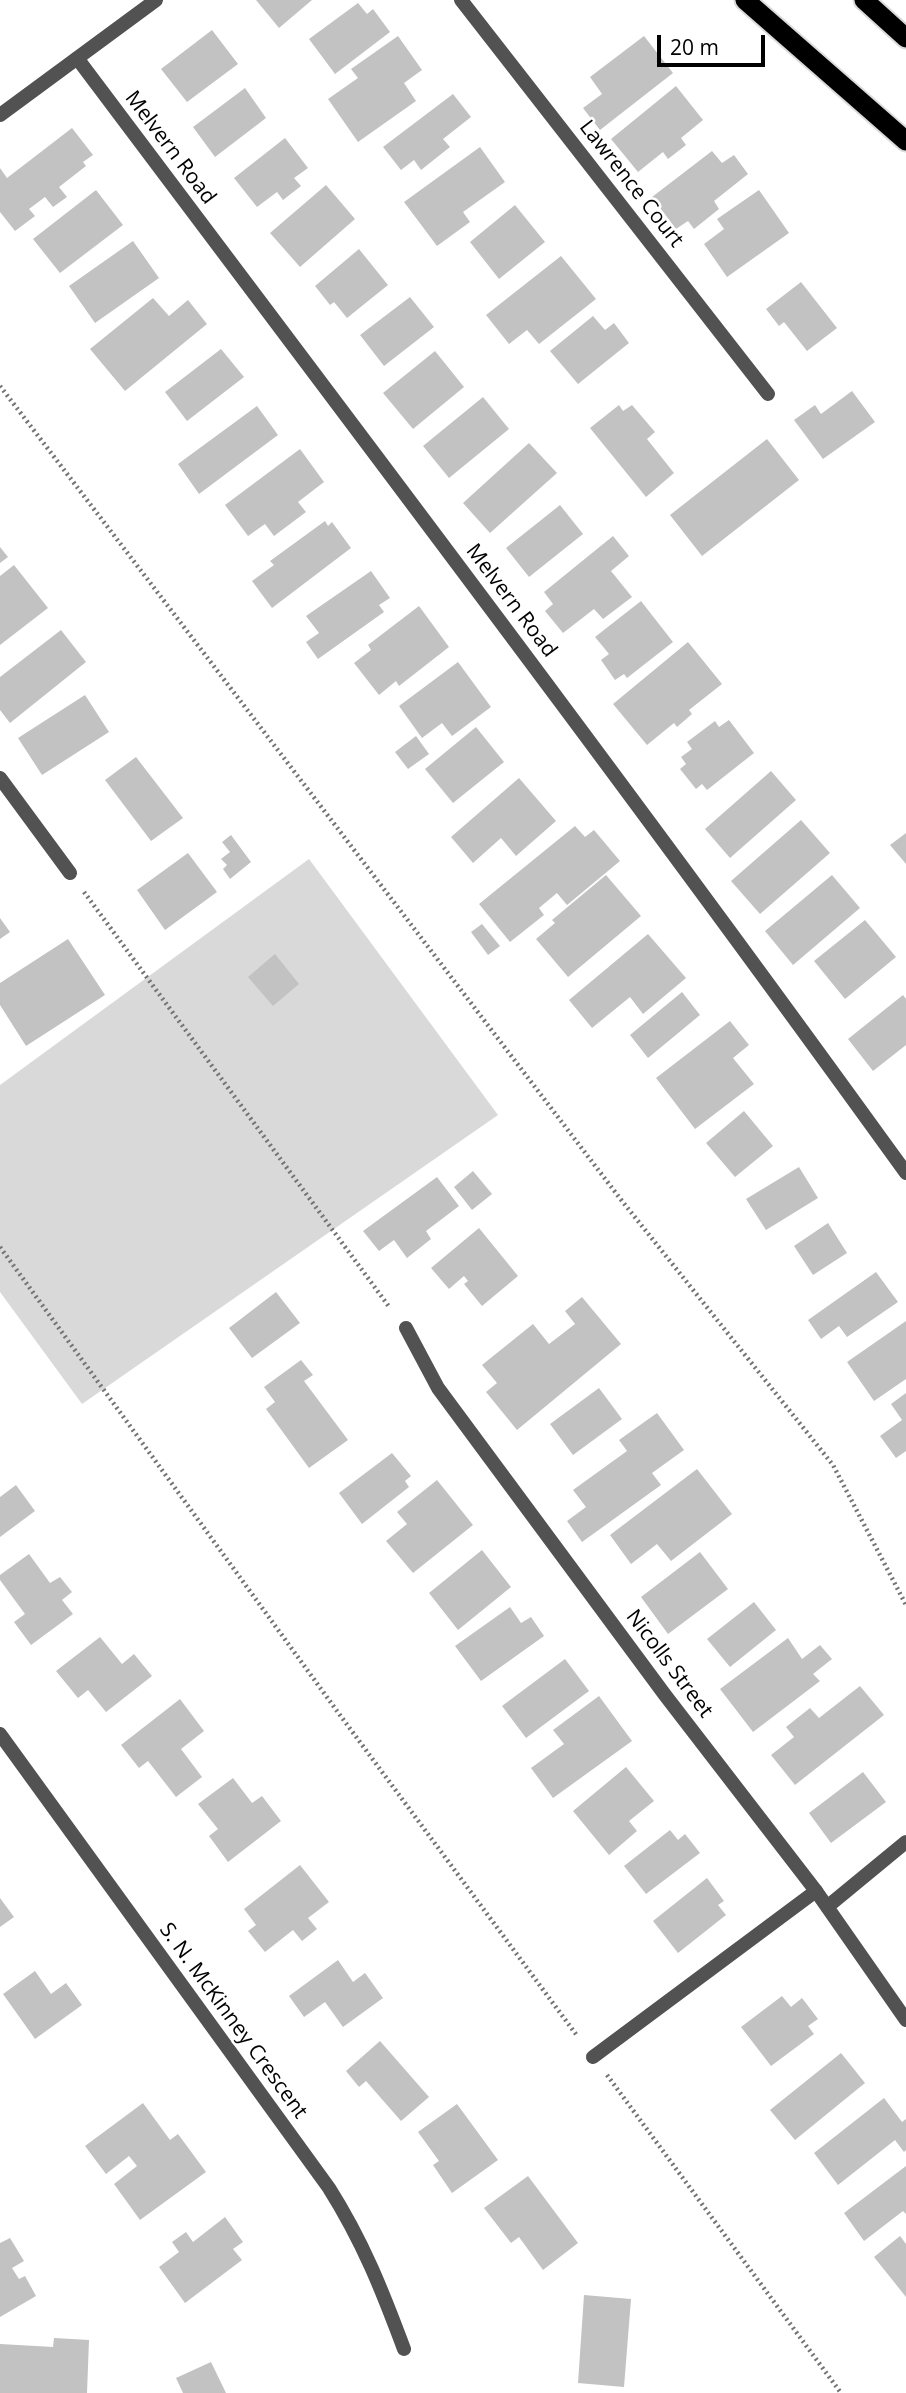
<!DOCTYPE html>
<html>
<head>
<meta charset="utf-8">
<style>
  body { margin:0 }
  #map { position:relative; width:906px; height:2393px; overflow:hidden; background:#fff; font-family:"Open Sans",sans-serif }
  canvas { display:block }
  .scale { position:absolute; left:657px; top:35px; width:108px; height:32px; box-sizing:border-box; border:4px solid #000; border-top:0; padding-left:9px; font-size:21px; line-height:24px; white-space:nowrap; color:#000; -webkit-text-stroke:5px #fff; paint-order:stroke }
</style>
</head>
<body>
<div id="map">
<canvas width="906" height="2393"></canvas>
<div class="scale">20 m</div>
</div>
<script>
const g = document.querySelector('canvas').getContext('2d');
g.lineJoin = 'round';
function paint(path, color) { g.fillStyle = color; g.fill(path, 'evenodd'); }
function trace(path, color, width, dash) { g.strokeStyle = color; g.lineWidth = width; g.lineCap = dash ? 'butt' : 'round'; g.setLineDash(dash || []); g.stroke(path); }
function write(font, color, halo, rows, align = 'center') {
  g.font = font + ' "Open Sans",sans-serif'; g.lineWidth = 5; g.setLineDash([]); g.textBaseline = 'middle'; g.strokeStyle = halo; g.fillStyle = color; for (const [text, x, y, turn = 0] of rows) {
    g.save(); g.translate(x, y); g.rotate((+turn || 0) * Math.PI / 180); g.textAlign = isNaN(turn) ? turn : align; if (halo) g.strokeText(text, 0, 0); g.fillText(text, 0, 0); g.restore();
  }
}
paint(new Path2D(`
  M309,859L498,1115L82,1404L0,1292V1085Z`), '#d9d9d9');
paint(new Path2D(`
  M256,0H312L279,28Z
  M358,3L367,14L373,9L390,32L335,74L309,39Z
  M212,30L238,64L187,102L161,69Z
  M398,36L422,70L404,83L416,101L358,142L328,99L358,78L351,69Z
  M644,36L673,73L600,130L583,108L602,94L590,77Z
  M676,86L703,120L681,138L686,145L668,159L663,152L638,172L611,139Z
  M245,88L266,118L215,157L193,127Z
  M453,94L471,117L443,139L450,147L421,170L414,160L401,170L383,147Z
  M72,128L93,155L83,162L86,166L59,187L67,197L53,207L45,197L29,209L35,216L15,231L0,212V168L7,178Z
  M285,138L308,168L294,178L301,186L283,200L277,192L257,207L234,178Z
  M480,147L505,182L463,212L470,222L437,246L404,202Z
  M712,151L722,163L734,155L748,174L714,201L719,209L694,229L688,221L676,229L652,197Z
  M326,185L355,219L300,267L270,233Z
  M96,190L123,225L60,273L33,239Z
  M759,190L789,233L727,277L704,244L724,229L717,219Z
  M515,205L545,242L499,279L470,242Z
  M133,241L159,278L95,323L69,286Z
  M359,249L388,285L347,318L334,302L330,305L315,286Z
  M561,256L596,299L539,344L527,330L509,344L486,315Z
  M801,282L837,328L807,351L784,322L779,326L766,309Z
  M410,297L434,327L384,366L360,335Z
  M153,298L169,316L188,300L207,324L125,391L90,349Z
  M593,316L605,330L614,323L629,343L578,384L550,351Z
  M221,349L244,377L187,421L165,392Z
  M435,351L464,387L413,429L383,393Z
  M852,391L875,422L823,459L794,420L815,405L821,414Z
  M483,397L509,429L449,478L423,446Z
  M619,405L623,411L632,405L655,432L647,439L674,473L646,497L590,428Z
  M257,406L278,435L199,494L178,464Z
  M767,439L799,480L702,556L670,515Z
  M529,443L557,473L490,533L463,503Z
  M300,449L324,482L298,502L306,512L274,536L265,524L248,536L225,505Z
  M560,505L583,534L529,577L506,548Z
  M325,521L328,526L332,522L351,548L272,608L252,581L274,565L270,561Z
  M613,536L629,556L611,571L632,597L603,619L594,609L563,633L545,611L553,604L544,592Z
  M0,547L8,557L0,563Z
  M14,565L48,608L0,645V576Z
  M371,571L390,598L379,605L384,612L318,659L306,642L319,633L306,616Z
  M641,601L673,642L627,678L624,674L615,680L601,660L609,654L595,637Z
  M419,606L449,647L399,686L396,681L379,695L354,663L371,650L368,645Z
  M61,630L86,662L10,723L0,710V677Z
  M688,642L722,684L689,710L692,714L677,727L674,723L647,745L613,704Z
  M458,662L491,707L452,736L442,723L422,738L399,706Z
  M85,695L109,732L42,775L18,738Z
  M729,720L754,753L707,790L702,784L696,789L680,769L686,764L681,757L692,749L687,742L715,721L719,727Z
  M476,727L504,762L453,803L425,769Z
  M416,736L429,754L408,769L395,752Z
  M136,757L183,818L151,841L105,780Z
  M771,771L796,800L730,858L705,829Z
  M519,778L556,821L516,856L501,838L473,863L451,837Z
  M801,820L830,853L760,914L731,881Z
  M575,826L585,837L594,830L620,861L567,905L557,893L539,908L544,915L510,942L479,904Z
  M906,833V864L890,845Z
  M231,835L251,862L230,879L223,869L227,865L221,859L230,852L222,842Z
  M188,853L217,892L165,930L137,890Z
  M606,875L641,916L568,977L536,939L555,923L552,920Z
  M832,875L860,908L793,965L765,931Z
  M0,918L10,932L0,939Z
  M865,920L896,957L845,999L814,961Z
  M482,924L500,946L488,955L471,932Z
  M648,934L686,978L643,1014L630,997L592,1028L569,1000Z
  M68,939L105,995L26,1046L0,1005V983Z
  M275,954L299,984L273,1006L248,977Z
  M682,992L700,1015L648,1058L630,1035Z
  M903,995L906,999V1045L873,1071L848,1039Z
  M730,1021L749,1045L733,1058L754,1084L695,1129L656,1078Z
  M744,1111L773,1146L735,1177L706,1143Z
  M799,1167L818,1198L766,1230L746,1199Z
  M473,1171L492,1194L472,1210L454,1187Z
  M437,1177L459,1206L426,1231L431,1239L407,1258L394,1240L379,1251L363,1231Z
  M828,1223L847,1253L813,1275L794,1246Z
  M479,1228L518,1276L482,1306L464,1284L468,1281L464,1276L449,1289L431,1268Z
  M876,1272L898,1302L847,1337L839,1326L821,1339L808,1320Z
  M276,1292L300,1323L252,1358L229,1328Z
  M582,1297L621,1344L517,1430L486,1392L497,1383L482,1365L533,1324L549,1344L575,1324L565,1311Z
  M906,1321V1379L874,1401L847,1362Z
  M301,1360L313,1375L304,1381L348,1440L309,1468L266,1409L275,1402L264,1387Z
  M599,1388L622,1419L573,1455L550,1424Z
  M906,1393V1451L896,1458L880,1436L902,1420L891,1404Z
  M657,1413L684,1450L652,1473L661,1485L582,1542L567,1521L586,1507L573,1490L627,1451L619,1440Z
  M392,1453L411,1476L405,1481L409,1487L362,1524L339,1493Z
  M697,1469L732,1514L671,1561L657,1544L631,1564L610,1535Z
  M437,1480L473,1525L413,1573L386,1541L407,1524L397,1512Z
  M16,1485L35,1511L0,1537V1497Z
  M482,1550L511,1587L458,1630L429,1593Z
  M700,1552L728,1589L668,1634L641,1597Z
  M29,1554L50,1583L60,1577L72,1592L62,1600L73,1614L31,1645L14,1622L25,1614L0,1580V1575Z
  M754,1602L776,1630L730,1667L707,1639Z
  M510,1607L521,1623L531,1617L544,1636L481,1681L455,1646Z
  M100,1637L122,1664L134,1654L152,1676L106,1712L88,1690L78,1698L56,1671Z
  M788,1638L802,1659L820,1645L832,1659L813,1674L820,1681L753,1732L720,1689Z
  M565,1659L589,1691L526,1738L502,1706Z
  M860,1686L884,1715L795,1785L771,1755L794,1737L786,1727L810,1708L819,1718Z
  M599,1696L632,1741L553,1798L531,1768L564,1744L553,1730Z
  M180,1699L204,1731L181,1749L202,1777L176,1797L148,1761L139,1768L121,1745Z
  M626,1767L654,1801L629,1821L637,1831L609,1855L573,1811Z
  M863,1772L886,1802L831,1843L809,1813Z
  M233,1778L252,1803L262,1796L281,1821L228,1862L209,1836L218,1829L198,1804Z
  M670,1830L678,1840L685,1834L700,1853L646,1894L624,1866Z
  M300,1865L329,1902L308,1918L317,1929L302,1941L293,1930L265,1952L248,1931L256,1925L244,1909Z
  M707,1878L724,1901L718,1905L726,1915L678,1953L653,1921Z
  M0,1898L14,1917L0,1927Z
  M338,1960L353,1982L365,1973L383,1998L343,2027L325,2002L304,2017L289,1996Z
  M35,1971L51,1994L66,1983L82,2005L35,2039L3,1994Z
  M782,1996L791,2007L802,1998L818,2019L808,2026L814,2034L771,2066L741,2027Z
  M380,2041L429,2097L401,2121L366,2081L359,2087L346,2071Z
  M841,2053L865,2083L795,2140L770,2110Z
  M884,2098L902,2122L906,2119V2150L904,2152L895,2140L838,2185L814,2153Z
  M143,2103L170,2140L178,2134L206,2172L140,2220L114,2184L137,2166L129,2156L106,2174L85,2146Z
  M457,2104L498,2160L452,2193L433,2165L439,2161L418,2132Z
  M906,2166V2214L903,2211L864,2241L844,2213Z
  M528,2176L578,2243L543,2270L519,2237L511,2243L484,2208Z
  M225,2217L243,2242L233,2249L242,2260L185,2303L159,2267L179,2252L172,2242L186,2232L193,2242Z
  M900,2236L906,2244V2297L874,2257Z
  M10,2238L24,2261L12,2268L19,2279L25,2276L36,2296L0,2317V2243Z
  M584,2295L631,2299L624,2387L578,2383Z
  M54,2338L89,2340L87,2393H0V2344L53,2347Z
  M211,2362L226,2393H183L176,2378Z`), '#c2c2c2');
const trunk = new Path2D(`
  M745,0L906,141
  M864,0L906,38`);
trace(trunk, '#dbdbdb', 23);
trace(new Path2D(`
  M0,386L622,1201L833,1465L906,1605
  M84,892L390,1308
  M0,1247L337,1711L578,2037
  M607,2075L841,2393`), '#747474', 4.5, [2, 3.5]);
trace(new Path2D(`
  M593,2057L816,1891`), '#525252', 14);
trace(new Path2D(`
  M461,0L768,394
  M77,58C355,428 635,797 906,1173
  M0,115L156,0
  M0,778L70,873
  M406,1328L438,1388L665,1695L816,1891L906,2020
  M0,1734L329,2188C363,2242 382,2290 404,2349
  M827,1907L906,1842`), '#525252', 14);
trace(trunk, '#000', 19);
write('21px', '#000', '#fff', [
  ["Melvern Road",170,148,53],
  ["Lawrence Court",631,184,52],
  ["Melvern Road",511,601,53],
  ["Nicolls Street",669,1664,53],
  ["S. N. McKinney Crescent",233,2021,54]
]);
</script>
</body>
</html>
